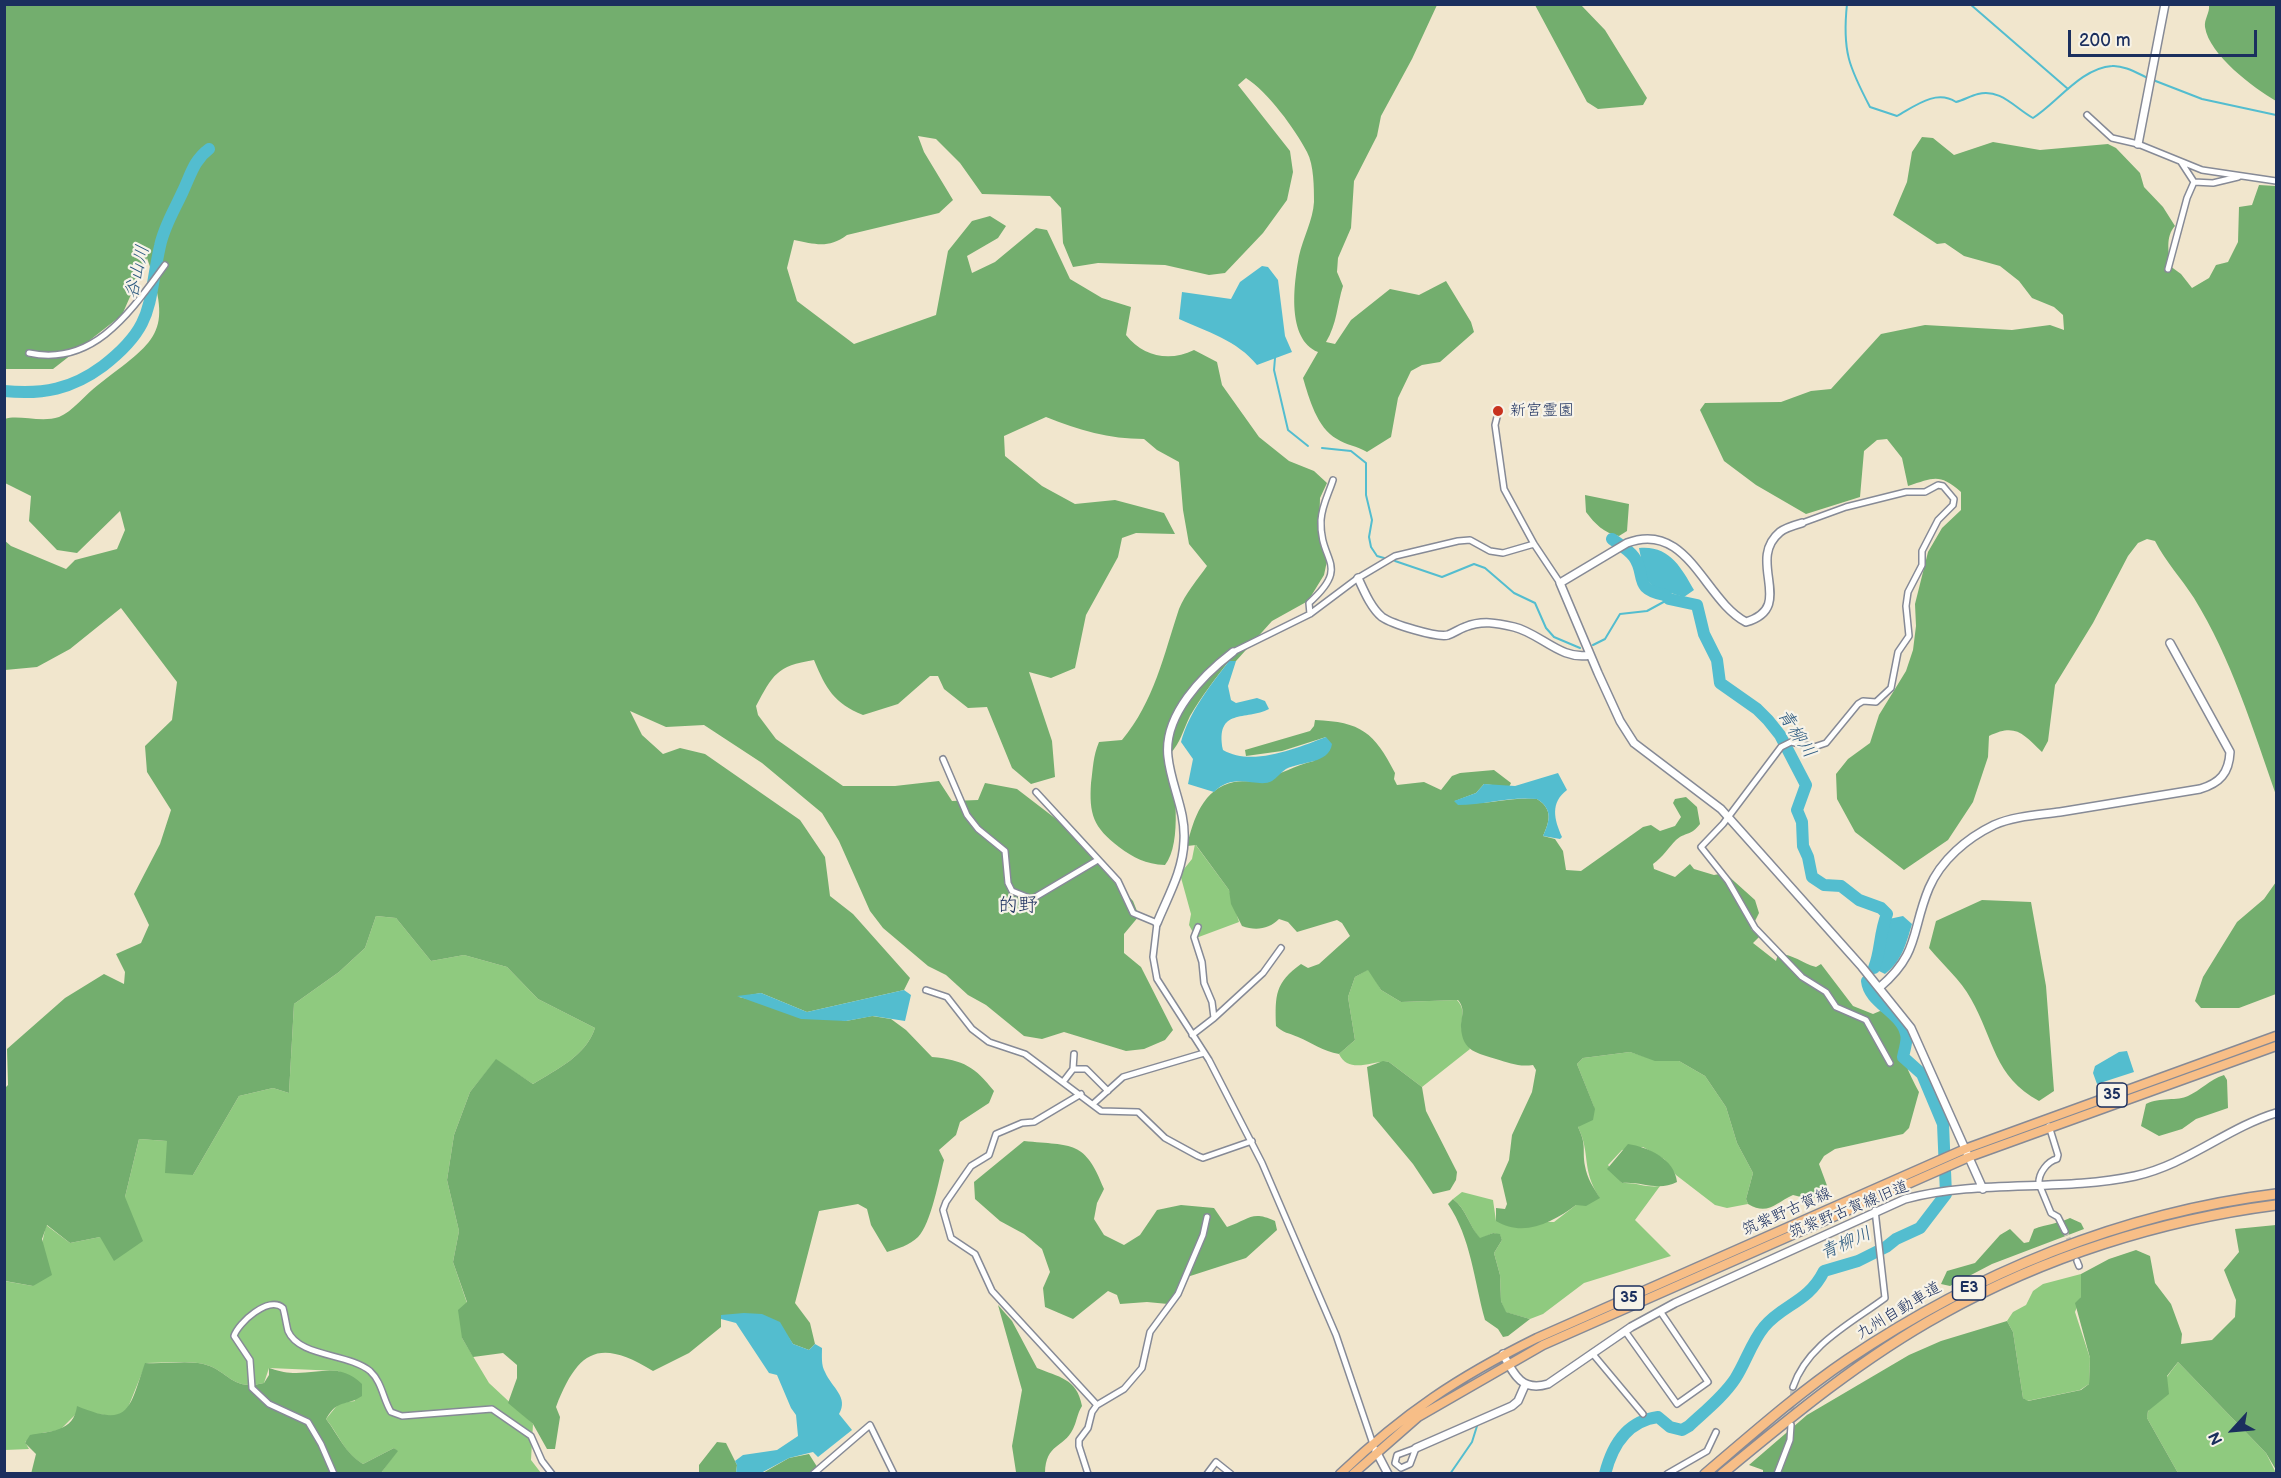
<!DOCTYPE html>
<html>
<head>
<meta charset="utf-8">
<style>
  body { margin:0 }
  #map { position:relative; width:2281px; height:1478px; overflow:hidden; background:#f1e6cd; font-family:"Balsamiq Sans",sans-serif }
  canvas { display:block }
  .frame { position:absolute; inset:0; border:6px solid #1b2f5e; pointer-events:none }
  .north { position:absolute; left:2203px; top:1400px; width:60px; height:60px; -webkit-text-stroke:4px #f7f3e8; paint-order:stroke; rotate:244deg; font-size:16px; font-weight:700; line-height:24px; text-align:center; color:#1b2f5e }
  .north::after { content:''; display:block; margin:auto; width:21px; height:27px; background:#1b2f5e; clip-path:polygon(50% 0,100% 100%,50% 72%,0 100%) }
  .scale { position:absolute; left:2068px; top:30px; width:189px; height:27px; box-sizing:border-box; border:3px solid #1b2f5e; border-top:0; padding-left:8px; font-size:18px; line-height:21px; white-space:nowrap; color:#1b2f5e; -webkit-text-stroke:4px #f7f3e8; paint-order:stroke }
</style>
</head>
<body>
<div id="map">
<canvas width="2281" height="1478"></canvas>
<div class="frame"></div>
<div class="north">N</div>
<div class="scale">200 m</div>
</div>
<script>
const g = document.querySelector('canvas').getContext('2d');
g.lineJoin = 'round';
function paint(path, color) { g.fillStyle = color; g.fill(path, 'evenodd'); }
function trace(path, color, width, dash) { g.strokeStyle = color; g.lineWidth = width; g.lineCap = dash ? 'butt' : 'round'; g.setLineDash(dash || []); g.stroke(path); }
function write(font, color, halo, rows, align = 'center') {
  g.font = font + ' "Balsamiq Sans","Klee One",sans-serif'; g.lineWidth = 4.5; g.setLineDash([]); g.textBaseline = 'middle'; g.strokeStyle = halo; g.fillStyle = color; for (const [text, x, y, turn = 0] of rows) {
    g.save(); g.translate(x, y); g.rotate((+turn || 0) * Math.PI / 180); g.textAlign = isNaN(turn) ? turn : align; if (halo) g.strokeText(text, 0, 0); g.fillText(text, 0, 0); g.restore();
  }
}
paint(new Path2D(`
  M1195,844L1229,890L1239,922L1196,938L1189,925L1191,914L1180,874L1192,859Z
  M376,916L396,918L431,961L464,955L507,967L538,999L595,1028C586,1056 557,1069 533,1084L496,1060L470,1092L454,1135L447,1180L459,1231L453,1262L467,1303L462,1338L489,1383L533,1424L531,1460L541,1473H381L397,1451L394,1448L363,1464C344,1453 340,1436 326,1419L339,1403L355,1401L339,1371L269,1368L264,1383C229,1392 228,1367 198,1363C181,1361 163,1363 146,1363L127,1410L116,1417L93,1413L76,1414L60,1430L42,1433L25,1442L29,1449L5,1450L4,1281L33,1286L46,1225L70,1243L100,1237L125,1197L139,1139L167,1141L193,1175L239,1096L273,1088L289,1093L294,1004L339,972L365,948Z
  M1369,969L1381,990L1401,1002L1457,1000C1467,1011 1460,1018 1462,1030C1463,1037 1467,1043 1470,1049L1422,1087L1389,1062C1373,1060 1349,1075 1339,1054L1355,1040L1348,997L1355,977Z
  M1630,1052L1655,1060L1679,1061L1705,1076L1726,1107L1737,1143L1753,1173L1746,1199L1748,1204L1727,1208L1715,1205L1676,1175L1664,1159L1643,1147L1622,1150L1608,1165L1622,1183C1636,1182 1646,1188 1660,1186L1635,1220L1671,1256L1584,1283L1543,1314L1530,1319L1505,1312L1501,1301L1500,1275L1494,1253L1502,1240L1500,1235L1493,1233L1480,1239C1469,1226 1467,1210 1453,1199L1462,1192L1493,1200L1496,1221L1554,1222L1576,1205L1599,1197C1581,1168 1591,1154 1578,1127L1594,1107L1577,1064L1583,1058Z
  M2081,1274V1297L2075,1312L2090,1358L2089,1384L2080,1390L2027,1401L2023,1398L2013,1332L2007,1321L2013,1312L2026,1305L2033,1291L2043,1284Z
  M2178,1362L2266,1453L2276,1473H2178L2147,1418C2149,1399 2167,1377 2178,1362Z`), '#8fca7f');
paint(new Path2D(`
  M5,5H1437L1412,59L1381,116L1377,136L1354,181L1351,228L1338,258L1337,272L1343,286C1337,305 1337,324 1326,342L1335,344L1351,320L1390,289L1419,295L1446,281L1471,322L1474,332L1440,362L1422,365L1411,371L1398,398L1391,437L1367,452C1357,446 1346,445 1337,439C1317,428 1309,398 1303,378L1318,352C1286,339 1294,283 1299,256C1303,238 1313,220 1314,202C1314,188 1314,165 1307,152C1295,129 1268,92 1246,78L1238,85L1290,151L1293,172L1287,200L1263,233L1225,273L1209,275L1165,265L1098,263L1073,267L1063,243L1061,208L1050,196L982,194L960,163L936,139L918,136L924,152L953,200L939,213L847,235C828,249 815,244 794,240L787,268L797,301L854,344L936,315L948,251L972,221L990,216L1006,226L998,238L967,256L972,273L995,262L1036,228L1047,230L1070,279L1102,298L1131,307L1126,335C1143,357 1170,362 1194,350L1217,362L1222,385L1259,437L1289,461L1314,471L1327,483L1320,498L1319,533L1327,561L1324,575L1308,601L1272,621L1236,661H1229C1215,679 1201,697 1190,716C1183,730 1181,742 1170,754C1174,782 1183,843 1165,865C1145,864 1134,858 1119,847C1093,827 1089,814 1091,783C1093,768 1093,756 1099,742L1122,740C1154,702 1164,654 1179,609C1185,594 1198,579 1207,566L1189,544L1183,510L1179,462L1157,450L1144,439C1109,439 1079,430 1046,417L1004,436L1005,456L1042,486L1075,504L1115,500L1164,513L1175,534L1136,533L1122,538L1118,557L1086,615L1075,668L1051,678L1029,672L1052,741L1055,777L1031,784L1012,768L987,707L968,708L944,689L938,676H930L898,704L863,715C834,703 826,689 814,660C776,666 773,675 756,706L758,715L776,739L843,786H895L939,781L952,801L978,800L985,783L1017,789L1060,822L1133,901L1139,916L1124,934V953L1141,967L1173,1030L1165,1040L1144,1049L1126,1051L1064,1032L1042,1039L1024,1036L986,1005L968,995L946,975L928,966L883,928L870,911L839,841L822,813L762,763L704,725L666,727L630,711L642,735L663,754L680,748L705,754L800,820L825,857L830,896L853,914L910,978L904,990L807,1012L761,993L739,997L846,1021L872,1016L891,1019L906,1030L932,1057C964,1060 975,1067 994,1091L989,1103L960,1122L956,1135L939,1150L944,1160C939,1179 931,1224 918,1237C910,1245 897,1249 887,1252L871,1225L867,1209L858,1204L819,1211L795,1303L810,1323L815,1344L809,1350L793,1344L784,1331L721,1315V1327L689,1353L653,1371C599,1338 578,1350 556,1407L560,1417L555,1449H547L533,1424L508,1403L517,1378V1365L503,1353L473,1357L462,1338L458,1310L467,1302L453,1262L459,1231L447,1180L454,1135L470,1092L496,1059L533,1084C557,1069 586,1056 595,1028L538,999L507,967L464,955L431,961L396,918L376,916L365,948L339,972L294,1004L289,1093L273,1088L239,1096L193,1175L165,1173L167,1141L139,1139L125,1197L143,1241L114,1261L100,1237L70,1243L47,1225L42,1239L52,1275L33,1286L5,1281L4,1089L8,1085L7,1049L65,998L104,974L124,984L125,972L116,954L141,943L149,925L134,894L160,844L171,810L147,772L145,746L172,720L177,682L121,608L70,649L37,667L5,670L4,540L11,546L66,569L75,560L117,549L125,530L120,511L77,553L57,550L29,521L31,496L5,483V419C17,414 41,423 59,417C72,412 86,394 98,385C156,340 174,335 147,258L122,315L53,369H5Z
  M1535,5H1581L1605,30L1647,98L1643,105L1598,109L1587,102Z
  M2209,5H2276V101C2254,88 2209,55 2205,27C2204,19 2210,13 2209,5Z
  M1922,137L1933,138L1954,155L1993,142L2040,150L2108,144L2116,148L2140,173L2144,187L2163,207L2175,226C2165,237 2169,252 2170,266L2181,274L2192,288L2209,278L2216,265L2228,262L2238,242L2239,207L2252,205L2259,185L2276,186V795C2253,729 2231,658 2194,598C2181,578 2166,562 2155,541L2147,539L2138,543L2128,556L2093,623L2055,685L2048,741L2042,752C2023,734 2016,723 1989,736L1988,757L1973,802L1948,840L1904,870L1855,832L1837,799L1836,774L1848,759L1870,743L1879,715L1906,671L1913,650L1916,626L1915,604L1928,552L1942,528L1961,510V492C1939,473 1934,478 1908,486L1902,458L1887,439L1877,440L1864,451L1860,497L1806,514L1756,485L1724,461L1700,410L1705,403L1781,402L1811,391L1831,389L1881,334L1925,325L2012,330L2050,325L2064,330L2063,315L2054,307L2032,298L2019,281L2000,266L1964,256L1945,243L1937,244L1893,215L1907,182L1912,152Z
  M1585,495L1629,504L1627,531L1619,536C1604,533 1595,524 1586,512Z
  M1315,720C1361,722 1374,732 1395,773L1394,779L1397,785L1424,782L1441,790L1452,776L1460,773L1494,770L1511,783L1509,787L1484,784L1476,793L1455,801C1481,808 1509,796 1537,799C1553,809 1550,821 1543,836L1555,839L1563,851L1566,870L1581,871L1643,827L1651,825L1660,831L1675,826L1681,817L1673,803L1675,799L1686,797L1697,807L1700,824C1691,836 1685,832 1676,840C1669,847 1663,857 1653,864L1654,869L1675,877L1690,864L1694,869L1714,875L1725,873L1755,900L1759,913L1751,929L1759,937L1753,943L1776,961L1778,954C1791,953 1802,963 1816,967L1821,964L1853,1006L1873,1014L1880,1011L1892,1014L1904,1033C1900,1057 1908,1071 1919,1092L1909,1128L1903,1134L1835,1149L1824,1156L1819,1164L1829,1191L1825,1198H1805L1793,1195C1775,1203 1768,1216 1748,1204L1746,1199L1753,1173L1737,1143L1726,1107L1705,1076L1679,1061H1655L1630,1052L1583,1058L1577,1064L1595,1109L1593,1120L1578,1127C1587,1146 1582,1149 1585,1166C1587,1178 1593,1187 1600,1198L1586,1206L1576,1205C1553,1222 1524,1238 1496,1221V1208L1505,1209L1507,1204L1501,1178L1509,1160L1512,1135L1532,1092L1536,1070L1533,1065C1518,1067 1510,1063 1496,1059C1478,1053 1462,1052 1461,1027C1461,1016 1466,1010 1458,1000L1401,1002L1381,990L1368,970L1355,977L1348,997L1355,1040L1339,1054C1323,1051 1312,1043 1298,1037C1289,1033 1283,1033 1276,1026C1275,995 1275,983 1301,964L1308,968L1319,964L1350,936L1342,923L1337,920L1297,932L1288,922L1279,919C1269,929 1256,931 1242,926L1231,904L1229,890L1196,845L1187,846C1193,820 1203,788 1234,782C1243,780 1253,783 1261,780C1280,775 1295,765 1314,761L1326,737L1282,751L1246,756L1245,750L1310,731L1314,726Z
  M2276,882V994L2239,1008H2201L2195,1001L2203,977L2237,922L2264,899Z
  M1982,900L2031,902L2046,986L2054,1091L2039,1101C1994,1077 1994,1039 1971,999C1961,980 1942,964 1929,948L1936,921Z
  M1383,1061L1389,1062L1422,1087L1426,1111L1457,1172L1456,1180L1450,1190L1433,1194L1413,1164L1373,1116L1367,1067Z
  M2224,1075L2227,1080L2228,1108L2196,1119L2182,1129L2159,1136L2141,1126L2146,1104C2160,1097 2178,1101 2188,1096C2201,1090 2209,1080 2224,1075Z
  M1024,1141C1073,1146 1085,1140 1104,1189L1097,1203L1094,1219L1104,1235L1124,1245L1140,1235L1157,1210L1181,1205L1214,1208L1227,1227C1249,1220 1251,1210 1275,1221L1277,1230L1246,1258L1184,1278L1168,1304L1147,1302L1120,1304L1117,1295L1108,1291L1073,1319L1045,1307L1043,1288L1050,1272L1042,1249L1024,1234L1000,1221L975,1199L974,1182Z
  M1628,1144C1648,1147 1675,1159 1677,1182C1658,1192 1641,1181 1622,1183L1607,1169Z
  M1453,1199C1467,1210 1469,1226 1480,1238L1493,1233L1500,1234L1502,1240L1494,1253L1500,1275L1501,1301L1506,1312L1530,1319L1508,1336L1503,1337L1498,1329L1485,1320C1474,1280 1471,1238 1448,1204Z
  M2070,1218L2081,1223L2084,1229L1992,1264L1950,1286L1941,1284L1947,1271L1975,1263L2000,1235L2010,1229L2024,1243L2029,1242L2034,1229C2047,1224 2057,1224 2070,1218Z
  M2276,1225V1470L2266,1453L2178,1362L2167,1376L2169,1394L2148,1411L2147,1418L2178,1473L1763,1474V1470L1749,1465L1807,1415L1909,1355L1941,1341L2007,1321L2013,1332L2023,1398L2028,1401L2081,1390L2089,1384L2090,1358L2075,1303L2081,1297V1274L2109,1259L2136,1250L2150,1256L2155,1283L2171,1304L2182,1334L2181,1344L2212,1340L2235,1317L2236,1300L2224,1270L2239,1252L2235,1229Z
  M998,1305L1012,1321L1037,1368C1058,1377 1077,1378 1082,1406C1077,1414 1077,1421 1073,1429C1063,1449 1046,1443 1045,1473L1016,1472L1012,1446L1022,1390Z
  M145,1363C163,1364 181,1361 198,1363C228,1367 229,1392 264,1383L269,1375V1368C276,1370 285,1373 293,1373C320,1374 339,1362 362,1384V1396C346,1407 338,1398 326,1419C339,1436 345,1453 363,1464L394,1448L398,1451L381,1473L31,1474L36,1454L25,1443L30,1435C50,1431 74,1432 77,1406C130,1428 129,1409 145,1363Z
  M717,1442L726,1443L737,1465L736,1473L699,1474V1465Z
  M809,1454L821,1473L761,1474L789,1458Z`), '#73ae6e');
paint(new Path2D(`
  M1262,266L1268,267L1278,280L1285,336L1292,352L1257,365C1238,341 1206,331 1179,319L1182,292L1231,299L1240,282Z
  M1639,548C1669,545 1681,567 1694,590L1684,597C1645,585 1647,588 1639,548Z
  M1229,661H1236L1228,686L1231,700L1236,703L1257,698L1265,701L1269,709C1246,721 1215,707 1223,750C1252,767 1297,748 1326,737L1332,744C1329,764 1302,761 1286,769C1281,772 1277,778 1272,781C1258,789 1235,771 1214,792L1188,784L1193,759L1181,742C1189,712 1210,686 1229,661Z
  M1558,773L1567,790C1550,803 1554,819 1562,837L1560,839L1543,836C1550,821 1553,809 1537,799C1510,796 1485,805 1458,805L1454,801L1476,793L1484,784L1515,786Z
  M1903,916L1912,924C1906,944 1902,961 1885,974L1877,970C1884,953 1882,936 1889,919Z
  M904,990L911,995L905,1021L873,1016L846,1021L801,1019L737,996L761,993L807,1012Z
  M2127,1051L2134,1072L2097,1084L2093,1073L2095,1066L2119,1052Z
  M744,1313L762,1314L780,1322L793,1344L809,1350L815,1344L822,1348C822,1356 821,1365 825,1372C832,1388 849,1397 839,1414L852,1430L818,1457L813,1452L789,1458L761,1473H736L737,1465L735,1461L743,1455L777,1450L798,1436L796,1415L791,1408L777,1375L769,1373L736,1323L721,1319V1315Z`), '#53bdcf');
trace(new Path2D(`
  M1847,4C1842,51 1849,67 1870,107L1897,116C1915,106 1936,89 1956,102C1964,100 1970,96 1978,94C2000,88 2015,108 2033,118C2057,103 2081,68 2112,66C2123,65 2137,73 2148,78
  M1970,4L2068,89
  M2153,80L2202,99L2276,115
  M1275,358L1274,370L1288,430L1308,446
  M1322,448L1351,451L1366,463V495L1372,520L1369,537L1371,547L1377,556L1384,558
  M1395,561L1442,577L1474,564L1485,568L1514,593L1535,603L1546,628L1554,637L1580,648
  M1593,645L1605,639L1620,614L1647,611L1669,599
  M1450,1474L1472,1442L1477,1426`), '#53bdcf', 2);
trace(new Path2D(`
  M4,391C43,395 72,389 103,366C156,325 147,304 160,246C164,226 175,209 183,191C191,174 194,160 209,149
  M1612,539C1619,544 1629,550 1634,557C1647,575 1632,589 1665,595L1669,599L1697,605L1704,634L1717,660L1720,683L1757,709L1768,720L1780,735L1806,785L1797,810L1802,822L1803,846L1808,857L1812,877L1824,885L1841,886L1859,900L1881,908L1887,914C1879,934 1881,951 1874,968
  M1605,1474C1612,1446 1627,1421 1658,1417L1670,1427L1682,1430L1689,1426C1705,1411 1723,1397 1735,1379C1746,1362 1751,1343 1764,1327C1783,1304 1808,1303 1824,1271L1858,1261L1886,1247L1896,1239L1920,1228L1946,1194L1943,1124L1922,1074L1903,1057C1904,1051 1908,1040 1906,1034C1901,1012 1869,1003 1867,981`), '#53bdcf', 12);
trace(new Path2D(`
  M2065,1231L2076,1256
  M1791,1418L1793,1387`), '#c6c1b7', 5, [5, 2.5]);
const minor = new Path2D(`
  M2087,115L2112,138L2138,144L2202,170L2276,181
  M2181,162L2194,182L2213,183L2238,177
  M2168,269L2187,198L2194,182
  M29,353C94,367 131,311 165,265
  M1499,409L1495,425L1504,489L1534,544L1560,583
  M1802,523L1846,507L1906,492H1925L1938,485L1943,486L1954,499L1953,505L1938,520L1922,551V565L1908,592L1906,606L1909,636L1898,652L1891,688L1876,702L1863,701L1858,704L1826,743L1814,747L1791,742L1781,747L1723,824L1701,847L1728,881L1755,928L1802,977L1826,992L1836,1007L1866,1020L1890,1063
  M1310,614L1309,603C1352,564 1319,563 1321,520C1322,505 1329,493 1333,480
  M1233,652L1310,614L1358,578L1395,556L1458,541L1470,540L1490,551L1503,553L1534,544
  M943,759L967,815L978,829L1005,851L1008,883L1012,891L1032,899L1096,861
  M1036,792L1118,881L1133,913L1157,923L1153,957L1157,979L1209,1060L1262,1163L1336,1335L1374,1447
  M926,990L947,997L972,1029L989,1042L1025,1054L1101,1111L1138,1112L1165,1138L1198,1156L1203,1158L1252,1141
  M1214,1018L1263,973L1281,948
  M1192,1035L1214,1018L1212,1002L1204,983L1202,962L1194,937L1198,927
  M1073,1069L1074,1054
  M1063,1082L1073,1069H1086L1108,1091
  M1081,1094L1034,1122L1022,1123L996,1134L989,1155L971,1166L946,1202L943,1210L951,1238L975,1254L992,1291L1097,1405
  M1093,1104L1123,1077L1204,1053
  M2049,1126L2058,1155L2057,1159C2048,1161 2038,1173 2039,1184L2051,1213L2058,1217L2065,1231
  M2077,1261L2079,1266
  M1625,1331L1677,1404L1708,1382L1660,1311
  M1592,1353L1643,1414
  M1793,1387C1807,1345 1850,1324 1885,1298L1875,1210
  M1416,1448L1410,1464L1401,1468L1395,1463L1397,1455Z
  M334,1474L321,1444L308,1422L269,1404L252,1388L250,1360L234,1336C238,1323 269,1295 283,1308C285,1315 286,1323 288,1331C299,1357 348,1353 370,1371C382,1382 383,1399 391,1412L402,1416L492,1409L531,1436L542,1461L552,1474
  M813,1474L870,1425L894,1474
  M1088,1474L1079,1446V1440L1088,1428L1092,1412L1097,1405L1124,1389L1142,1368L1150,1332L1178,1294L1203,1235L1207,1217
  M1207,1474L1216,1462L1231,1474
  M1667,1474L1707,1451L1716,1432
  M1777,1474L1790,1440L1791,1425`);
const tertiary = new Path2D(`
  M2138,144L2165,4
  M1802,523C1795,525 1785,528 1780,532C1745,561 1797,607 1746,622C1704,600 1688,520 1627,543L1560,583L1598,673L1620,721L1634,743L1721,809L1862,967L1911,1028L1983,1189
  M1358,578C1364,591 1371,608 1382,617C1392,624 1437,638 1448,635C1454,633 1459,629 1465,627C1482,620 1497,623 1514,627C1540,633 1561,661 1590,655
  M1157,923C1168,896 1183,871 1184,841C1186,811 1171,786 1168,757C1163,715 1203,675 1233,652
  M1880,987C1920,953 1911,931 1929,888C1941,860 1967,838 1994,825C2014,816 2039,815 2060,812C2107,804 2154,797 2200,789C2220,783 2229,773 2230,752L2170,643
  M1503,1354C1514,1375 1522,1392 1548,1384L1631,1327L1675,1303L1905,1199C1980,1179 2060,1192 2135,1176C2186,1165 2227,1128 2276,1113
  M1416,1448L1512,1406L1518,1401L1525,1385
  M1376,1451L1388,1474`);
const primary = new Path2D(`
  M1340,1474C1404,1413 1458,1377 1537,1338L1965,1149L2276,1036
  M1353,1474L1418,1417L1543,1345L1969,1157L2276,1046`);
const motorway = new Path2D(`
  M1705,1474C1751,1435 1797,1394 1847,1360C1976,1273 2122,1213 2276,1194
  M1722,1474C1792,1416 1862,1358 1942,1314C2044,1257 2160,1220 2276,1205`);
trace(minor, '#868a96', 8);
trace(tertiary, '#868a96', 10);
trace(primary, '#868a96', 11);
trace(motorway, '#868a96', 12);
trace(minor, '#fff', 5);
trace(tertiary, '#fff', 7);
trace(primary, '#f7be87', 8);
trace(motorway, '#f7be87', 9);
for (const [x, y, r, color] of [
  [1498,411,6,"#c8321e"]
]) { const dot = new Path2D(); dot.arc(x, y, r, 0, 2 * Math.PI); g.fillStyle = color; g.fill(dot); trace(dot, '#f7f3e8', 2); }
for (const [x, y, w] of [
  [2112,1095,30],
  [1969,1288,33],
  [1629,1298,30]
]) { const box = new Path2D(); box.roundRect(x - w / 2, y - 12, w, 24, 4.5); g.fillStyle = '#f7f3e8'; g.fill(box); trace(box, '#1b2f5e', 1.5); }
write('bold 15px', '#1b2f5e', null, [
  ["35",2112,1095],
  ["E3",1969,1288],
  ["35",1629,1298]
]);
write('16px', '#1b2f5e', '#f7f3e8', [
  ["新宮霊園",1510,411]
], 'left');
write('16px', '#1b2f5e', '#f7f3e8', [
  ["筑紫野古賀線旧道",1849,1210,-22],
  ["筑紫野古賀線",1787,1212,-24],
  ["九州自動車道",1899,1311,-31]
]);
write('italic 18px', '#2c5a80', '#f7f3e8', [
  ["谷山川",138,272,-77],
  ["青柳川",1796,734,57],
  ["青柳川",1846,1244,-24]
]);
write('20px', '#1b2f5e', '#f7f3e8', [
  ["的野",1018,906]
]);
</script>
</body>
</html>
